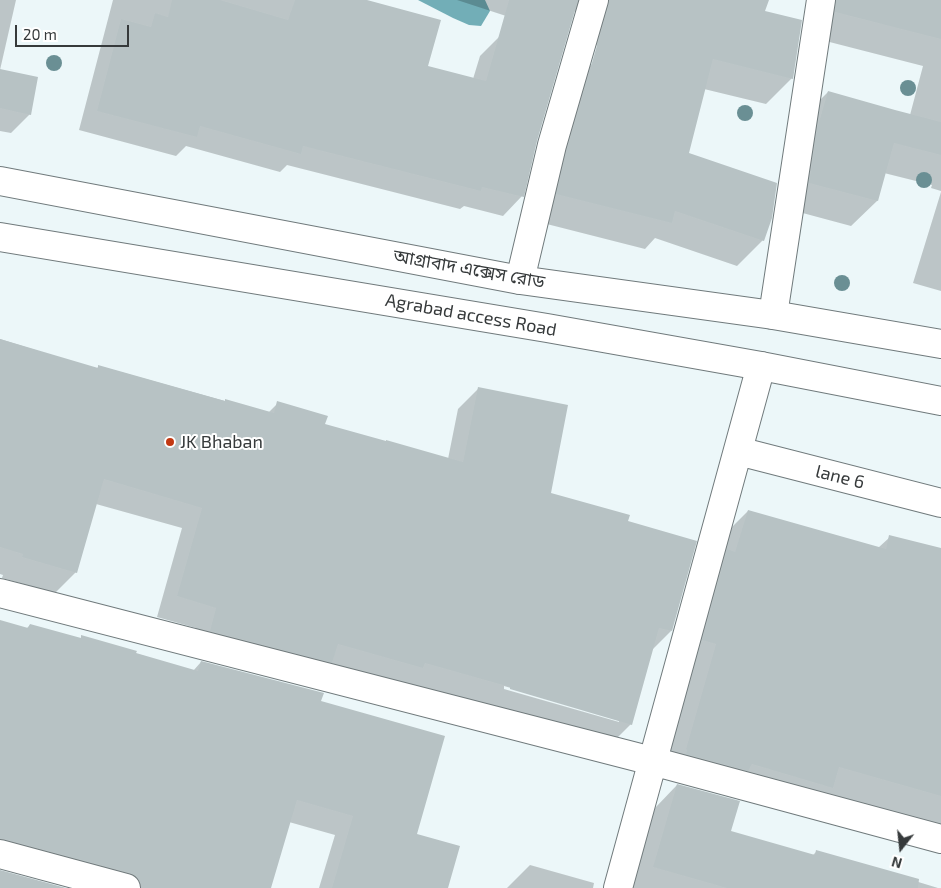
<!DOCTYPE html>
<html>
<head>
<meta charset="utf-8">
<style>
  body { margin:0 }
  #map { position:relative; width:941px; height:888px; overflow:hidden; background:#ecf7f9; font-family:"Exo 2",sans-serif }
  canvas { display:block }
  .north { position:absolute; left:876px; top:823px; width:50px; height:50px; -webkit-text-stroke:4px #fff; paint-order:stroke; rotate:196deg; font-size:14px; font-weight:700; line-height:20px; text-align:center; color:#363a3b }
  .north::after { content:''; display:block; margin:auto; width:18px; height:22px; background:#363a3b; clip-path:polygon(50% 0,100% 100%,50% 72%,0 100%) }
  .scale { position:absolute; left:15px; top:25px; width:114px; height:22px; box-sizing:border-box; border:2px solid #363a3b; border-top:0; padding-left:6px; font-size:15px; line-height:18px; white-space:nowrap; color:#363a3b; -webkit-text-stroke:4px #fff; paint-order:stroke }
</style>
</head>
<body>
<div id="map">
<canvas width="941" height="888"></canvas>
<div class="north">N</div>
<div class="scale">20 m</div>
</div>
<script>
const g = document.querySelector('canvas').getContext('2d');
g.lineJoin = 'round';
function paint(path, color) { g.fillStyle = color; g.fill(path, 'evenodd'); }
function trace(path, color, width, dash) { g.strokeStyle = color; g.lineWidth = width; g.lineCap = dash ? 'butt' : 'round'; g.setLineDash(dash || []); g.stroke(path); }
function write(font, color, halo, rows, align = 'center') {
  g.font = font + ' "Exo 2","Noto Sans Bengali",sans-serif'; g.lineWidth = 4; g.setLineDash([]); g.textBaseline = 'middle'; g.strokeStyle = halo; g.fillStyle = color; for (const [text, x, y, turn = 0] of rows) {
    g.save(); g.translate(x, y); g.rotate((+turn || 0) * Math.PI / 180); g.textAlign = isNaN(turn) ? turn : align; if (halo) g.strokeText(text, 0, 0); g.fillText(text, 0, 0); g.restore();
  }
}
paint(new Path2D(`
  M418,0H485L490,11L481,26L469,25L453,18Z`), '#72aeb7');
paint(new Path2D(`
  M0,0H16L0,70Z
  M113,0H363L427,67L473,79L480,56L499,37L536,140L522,196L503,216L464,206L460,209L287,165L280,172L186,146L176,156L79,130Z
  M457,0H767L764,12L792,78L766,104L704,89L688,154L763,240L737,266L655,238L645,249L531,220L567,89L607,49L581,40L580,15L572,10L549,30Z
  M819,0H941V191L931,188L932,185L884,173L877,201L851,226L784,208L802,118L828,92L910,115L923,66L810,37Z
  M0,70L30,114L11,133L0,131Z
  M941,192V291L913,283Z
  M0,339L96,369L99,366L268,413L278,403L324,425L448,459L458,409L479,388L549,494L627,522L671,631L652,650L631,724L610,745L190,652L196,628L157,617L182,528L96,504L76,572L55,593L2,578L3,575L0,574ZM504,686L619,720V722L504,689Z
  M748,511L878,548L890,537L941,550V842L899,814L826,794L809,811L663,773L693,668L679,664L724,535Z
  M0,622L26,629L30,625L79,639L82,637L193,671L201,662L320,702L416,835L447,888H319L335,835L289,822L270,888H99L0,861Z
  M677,785L730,832L812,856L817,851L938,888H632L655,808Z
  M530,865L594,883L593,888H507Z`), '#0003');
paint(new Path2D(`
  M172,0H220L288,20L295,0H367L441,20L428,66L486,81L509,0H578L537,141L524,197L482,187L481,191L303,146L301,154L200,126L197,137L97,111L121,19L151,27L155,13L168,17Z
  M609,0H769L765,11L802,20L793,79L713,59L689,153L777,183L772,218L764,241L675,211L672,223L556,194L567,149L609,4Z
  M836,0H941V39L835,12Z
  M0,69L38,77L31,115L0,108Z
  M828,91L895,110L941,122V155L894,143L878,201L809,183L817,129Z
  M0,339L98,368V365L225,401V399L274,413L277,401L328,416L325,424L386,441V440L463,462L478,387L568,405L551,493L630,515L628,521L697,541L672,631L659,628L632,725L510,689V687L425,663L423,668L338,644L332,663L210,631L216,608L177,596L202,508L104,479L77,573L22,557L23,554L0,547Z
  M748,510L886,549L889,535L941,548V796L839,767L833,788L752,764L748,771L686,754L687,750L686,749L716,644L702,640L727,549L735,552Z
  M0,620L28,628L30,624L81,638V635L137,651L136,653L198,671L201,661L324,693L321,701L445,736L417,834L460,846L448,888H332L353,816L297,800L271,888H141V884L137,877L130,873L4,839H0Z
  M677,784L740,801L731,831L815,855L816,850L919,879L918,888H727L653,867Z
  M0,870L66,888H0Z`), '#b7c2c4');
const minor = new Path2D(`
  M520,280L552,145L594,0
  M773,315L821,0
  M738,451L941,503
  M0,593L652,761L941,839
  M0,854L126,888
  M618,888L761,366`);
const major = new Path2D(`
  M0,181L520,280L773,315L941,344
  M0,237L547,328L761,366L941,401`);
trace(minor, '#707a7c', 30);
trace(major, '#707a7c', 30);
trace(minor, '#fff', 28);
trace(major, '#fff', 28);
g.fillStyle = '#6a8f94';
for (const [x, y] of [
  [54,63],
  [908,88],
  [745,113],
  [924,180],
  [842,283]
]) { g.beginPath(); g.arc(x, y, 8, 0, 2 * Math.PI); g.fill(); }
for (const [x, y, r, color] of [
  [170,442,5,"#c23812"]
]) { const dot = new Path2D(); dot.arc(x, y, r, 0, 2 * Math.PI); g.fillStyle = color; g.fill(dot); trace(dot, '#fff', 2); }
write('18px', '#363a3b', '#fff', [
  ["আগ্রাবাদ এক্সেস রোড",469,269,10],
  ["Agrabad access Road",471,315,10],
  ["lane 6",840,477,14]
]);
write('18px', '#363a3b', '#fff', [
  ["JK Bhaban",180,442]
], 'left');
</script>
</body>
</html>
